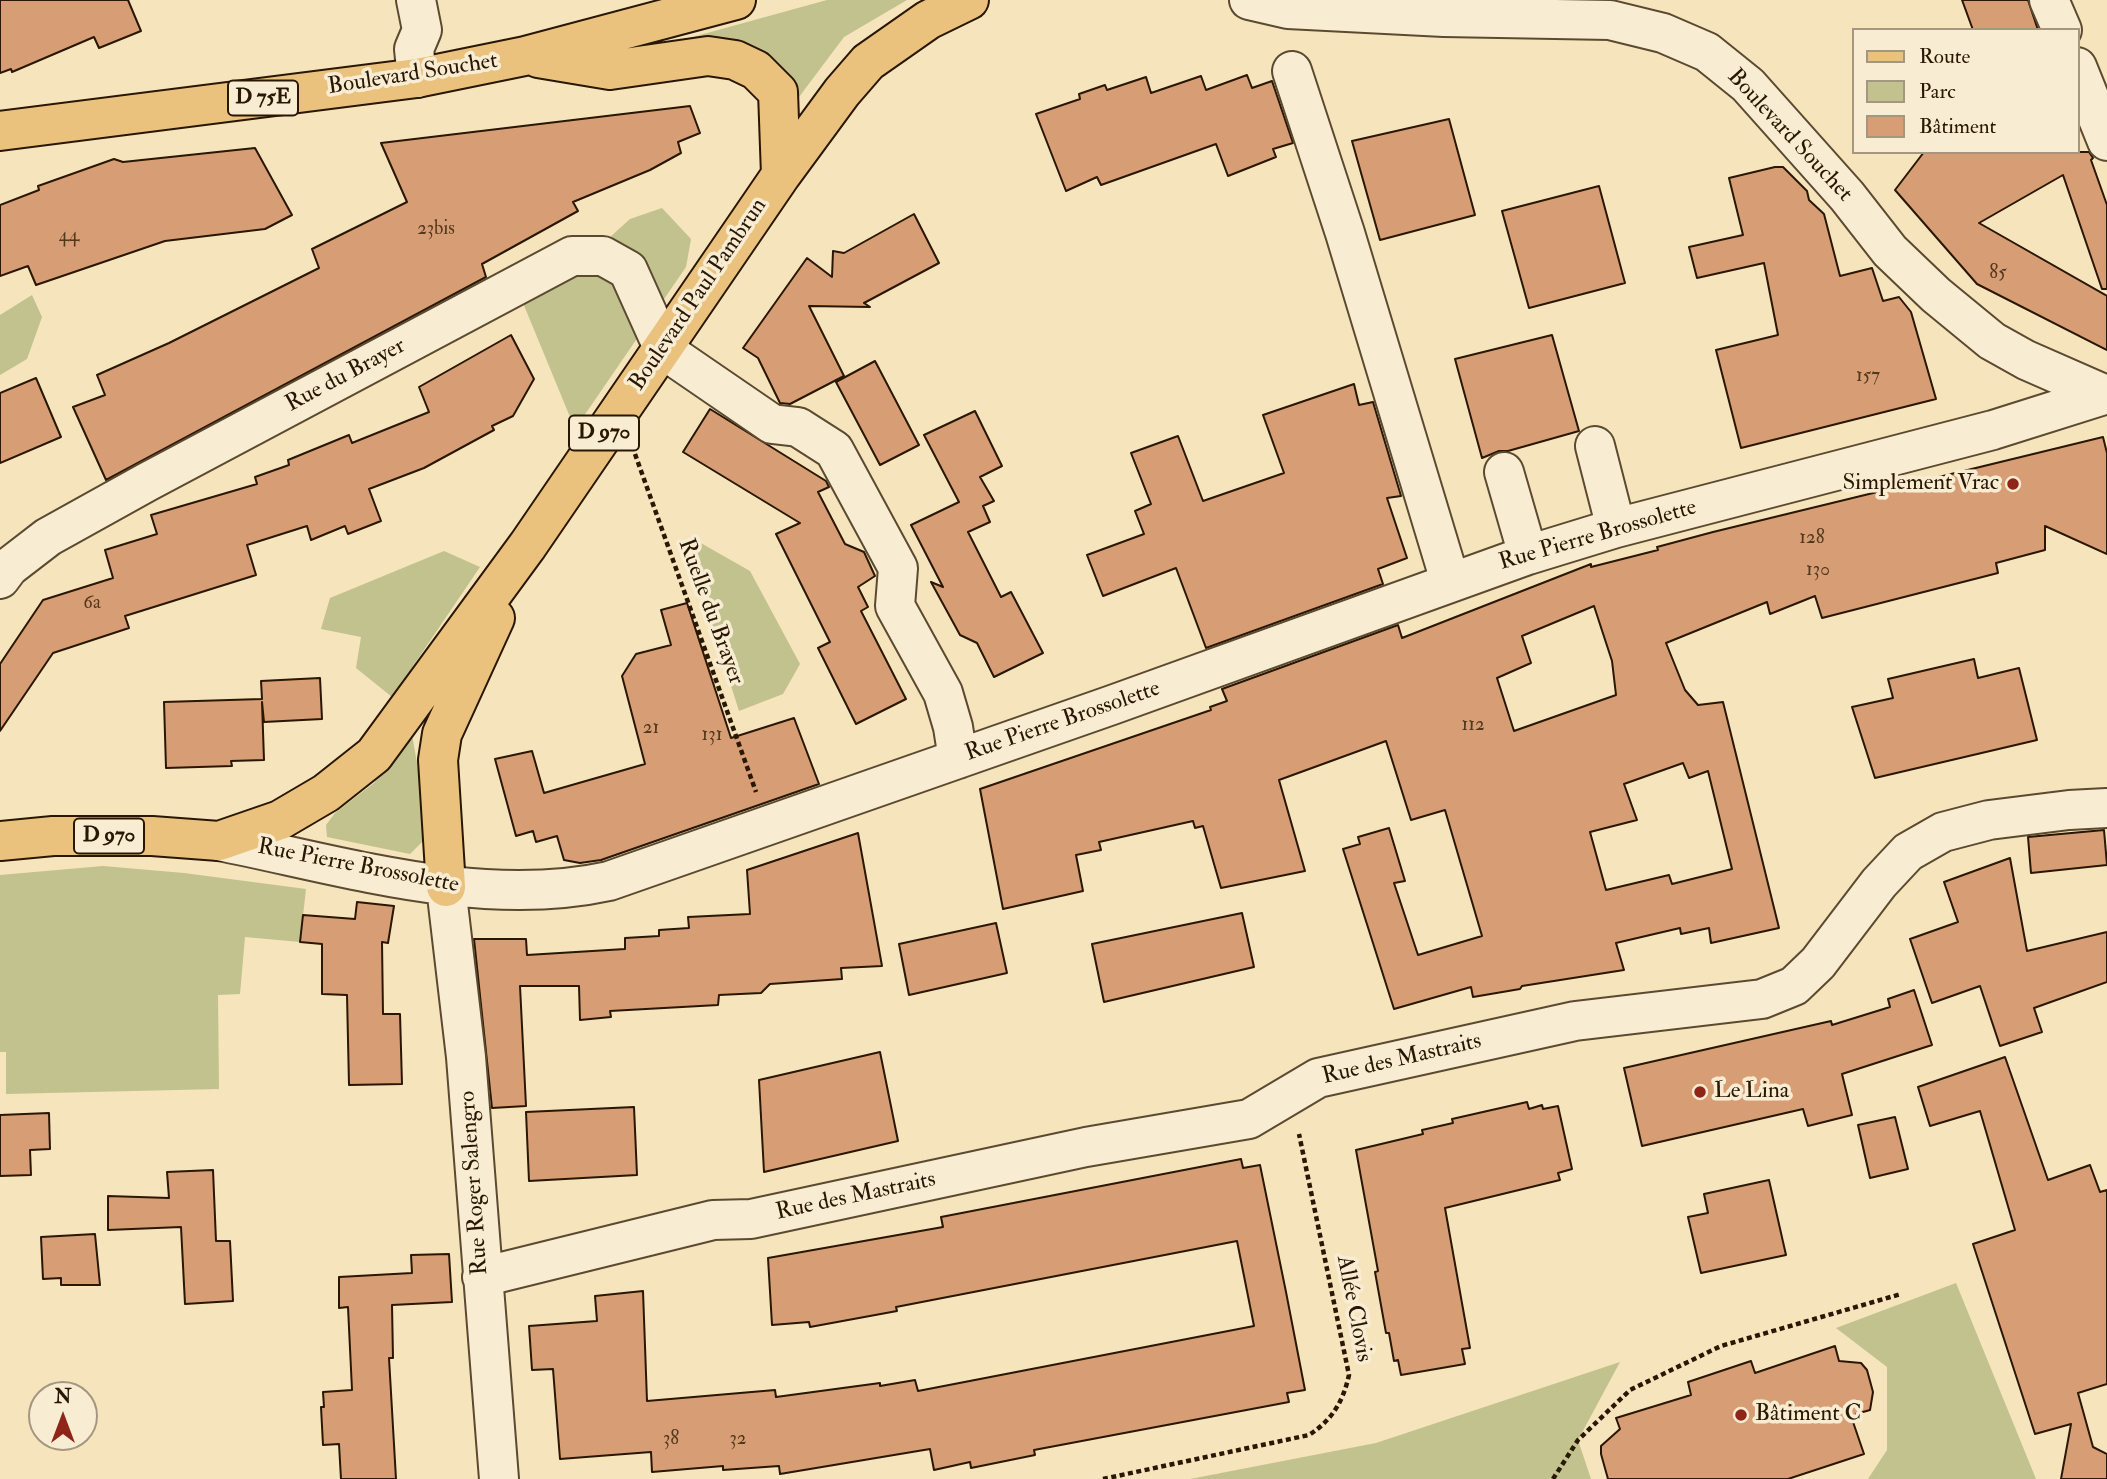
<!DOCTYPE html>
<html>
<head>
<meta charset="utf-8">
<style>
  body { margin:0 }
  #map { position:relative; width:2107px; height:1479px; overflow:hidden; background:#f5e4bc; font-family:"IM FELL Double Pica",serif }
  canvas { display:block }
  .legend { position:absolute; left:1852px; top:28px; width:228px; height:126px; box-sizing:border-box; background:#f8edd3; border:2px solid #a5977f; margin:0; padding:9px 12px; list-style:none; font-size:21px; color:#291701 }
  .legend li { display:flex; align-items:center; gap:14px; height:35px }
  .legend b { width:35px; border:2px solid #a5977f }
  .north { position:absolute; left:28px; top:1381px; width:70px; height:70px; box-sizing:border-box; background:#f8edd3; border:2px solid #a5977f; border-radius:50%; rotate:0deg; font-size:19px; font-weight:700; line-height:28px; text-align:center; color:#291701 }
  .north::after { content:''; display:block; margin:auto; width:24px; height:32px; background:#8f2418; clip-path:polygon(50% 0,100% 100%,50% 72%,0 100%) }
</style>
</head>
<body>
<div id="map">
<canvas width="2107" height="1479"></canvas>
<ul class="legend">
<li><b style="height:9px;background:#eac27e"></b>Route</li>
<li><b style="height:19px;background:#c1c28d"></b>Parc</li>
<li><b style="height:19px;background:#d79d74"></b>Bâtiment</li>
</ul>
<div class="north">N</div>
</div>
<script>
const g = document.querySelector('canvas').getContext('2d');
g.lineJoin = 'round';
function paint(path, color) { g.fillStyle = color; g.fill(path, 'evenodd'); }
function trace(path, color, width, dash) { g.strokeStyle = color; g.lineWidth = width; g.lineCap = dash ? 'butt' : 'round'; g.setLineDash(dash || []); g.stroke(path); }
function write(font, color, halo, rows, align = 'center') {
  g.font = font + ' "IM FELL Double Pica",serif'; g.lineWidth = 7; g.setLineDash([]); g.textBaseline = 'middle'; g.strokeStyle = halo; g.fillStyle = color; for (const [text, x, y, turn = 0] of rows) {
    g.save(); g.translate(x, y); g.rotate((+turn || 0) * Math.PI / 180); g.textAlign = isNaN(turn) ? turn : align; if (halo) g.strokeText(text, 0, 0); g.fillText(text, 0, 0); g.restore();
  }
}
paint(new Path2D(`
  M827,0H907L844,37L796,101L787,78L768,54L733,41L649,49Z
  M662,208L691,239L686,267L575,429L523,303L566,277L630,219Z
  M32,295L42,317L27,359L0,375V315Z
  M699,542L750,571L800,664L783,694L739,711L686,543Z
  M444,551L480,567L392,697L356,668L361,637L321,629L330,598Z
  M412,735L427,819L423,841L410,854L327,837L326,825L335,813L374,783Z
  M103,866L184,873L306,889L300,942L245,937L240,994L218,995L219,1089L6,1094V1052H0V875Z
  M1956,1283L2036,1479H1868L1887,1450V1367L1836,1328Z
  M1620,1362L1578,1440L1591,1479H1190L1376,1443Z`), '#c1c28d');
const building = new Path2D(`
  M0,0H128L141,31L99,48L94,37L12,72L11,69L0,73Z
  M1962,0H2028L2038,30H1973Z
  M1247,75L1252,88L1272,81L1293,143L1273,149L1276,157L1228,176L1216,144L1101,185L1097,177L1066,191L1036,114L1080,99L1079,94L1105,85L1107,90L1146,77L1151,93L1201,76L1206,90Z
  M690,106L700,133L678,142L681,153L650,170L573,202L578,211L482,264L486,277L106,480L73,407L105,395L97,375L169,343L319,268L312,249L407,202L381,143Z
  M1449,119L1475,215L1380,240L1352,141Z
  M255,148L292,215L265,229L165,241L36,285L28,266L0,276V205L39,190L38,186L114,159L123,162Z
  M1924,152H2089L2093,158L2091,160L2107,205V289H2102L2063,175L1979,223L2107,296V350L1977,284L1895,190Z
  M1775,167H1783L1807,191L1809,200L1824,214L1840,276L1872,268L1883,301L1899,297L1911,312L1936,399L1741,448L1716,350L1778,335L1764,263L1697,278L1689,247L1743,235L1729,178Z
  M1599,186L1625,283L1529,308L1502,211Z
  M914,214L939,263L864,303L870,307L809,306L844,376L790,404L780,403L758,358L743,348L807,258L832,277L833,251L844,253Z
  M511,335L534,379L513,416L492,426L494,430L424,468L369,489L381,521L348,534L345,526L311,540L307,526L247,545L256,575L125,616L129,628L53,653L0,731V664L43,600L113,578L105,550L157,534L151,515L257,484L255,477L289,465L288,460L349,435L352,443L429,412L419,387Z
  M1552,335L1579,431L1508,451H1499L1482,458L1455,359Z
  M875,361L919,445L880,465L836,382Z
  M36,378L61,437L0,463V393Z
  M1354,384L1359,405L1373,402L1401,496L1387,498L1407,558L1378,569L1383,584L1206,648L1176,568L1103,596L1087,555L1144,534L1135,511L1151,504L1131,453L1178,436L1203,501L1284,473L1263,415Z
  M710,409L826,481L829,487L818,492L845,544L864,552L875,576L858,587L868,607L861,611L906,699L856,724L818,648L830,642L776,534L800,523L683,452Z
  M975,411L1002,466L980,477L994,501L983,506L990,522L968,532L1001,597L1011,592L1043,653L994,677L977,643L960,635L931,582L943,587L911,525L959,502L924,435Z
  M2103,437L2107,453V554L2045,526V550L1996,563L1998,573L1822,618L1815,596L1770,614L1767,602L1666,643L1685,690L1698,705L1723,702L1779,928L1711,943L1709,928L1681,934L1680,928L1616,943L1624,970L1522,986L1520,989L1473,997L1471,987L1394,1009L1343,849L1360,844L1358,837L1389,828L1405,881L1394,883L1418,955L1482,936L1445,810L1411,820L1386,741L1279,780L1305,871L1221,888L1203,826L1195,828L1193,821L1099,842L1101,850L1076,855L1083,891L1003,909L980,789L1211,710L1210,707L1227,701L1222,689L1398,625L1402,638L1591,564V567L1658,550L1657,547L1713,532ZM1594,606L1612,661L1616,695L1514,731L1497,678L1531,663L1522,636ZM1683,763L1689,778L1708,771L1732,869L1672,884L1669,875L1606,890L1590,832L1637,820L1624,784Z
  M687,603L731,738L794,718L819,784L601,860L580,863L564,860L557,836L536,842L533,831L516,836L495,759L532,751L544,793L645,764L622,676L636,654L671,645L661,610Z
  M1974,659L1978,678L2019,668L2037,740L1875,778L1852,707L1893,698L1888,679Z
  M320,678L322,719L264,722L262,702L264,760L231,761L232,766L166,768L164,702L262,699L261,681Z
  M2104,830L2107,865L2031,873L2028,837Z
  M858,833L882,966L841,968L842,979L770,984L761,993L719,995L718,1005L610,1011L611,1017L580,1020L579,986H520L526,1106L492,1108L474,939H526L527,955L625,949V938L659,936V930L689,928L688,917L750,914L747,870Z
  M2010,858L2027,951L2107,932V982L2034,1008L2042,1032L2000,1046L1980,986L1932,1003L1910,939L1958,922L1944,882Z
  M357,902L394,906L388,943L382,942L383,1014H400L402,1084L349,1085L347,995L322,994V944L300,942L303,915L355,919Z
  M1242,913L1254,967L1104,1002L1092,944Z
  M996,923L1007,973L909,995L899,944Z
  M1914,990L1932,1045L1842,1074L1852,1115L1808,1126L1803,1109L1642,1146L1624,1068L1831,1021L1832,1025L1890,1007L1888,999Z
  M880,1052L898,1141L764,1172L759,1080Z
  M2005,1057L2048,1180L2090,1165L2100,1192L2107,1190V1384L2078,1393L2093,1447L2107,1454V1479H2061L2071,1424L2035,1434L1973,1244L2015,1230L1980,1111L1930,1126L1918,1087Z
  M1527,1102L1529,1109L1542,1105L1543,1109L1558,1106L1572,1169L1558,1173L1560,1180L1445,1208L1470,1348L1462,1349L1465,1364L1401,1375L1398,1360L1394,1361L1389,1333H1386L1375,1272L1378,1271L1356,1150L1423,1134L1422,1130L1453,1123L1452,1119Z
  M634,1107L637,1175L529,1181L526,1112Z
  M49,1113L50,1149L30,1150L31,1175L0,1176V1115Z
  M1895,1117L1908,1169L1870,1178L1858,1125Z
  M1241,1159L1243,1168L1260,1165L1286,1292L1305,1390L1287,1393L1289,1402L1034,1450L1035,1455L971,1468L970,1462L934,1470L930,1449L780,1474L779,1466L723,1470V1466L652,1472L651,1452L560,1459L553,1369L532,1370L529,1326L597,1321L595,1296L643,1291L647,1401L775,1390L776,1397L880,1383V1386L915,1380L918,1391L1254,1326L1237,1241L896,1307L897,1311L810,1327L809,1322L772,1325L768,1258L943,1227L941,1217Z
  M213,1170L216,1241H230L233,1301L185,1304L181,1227L108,1230V1196L169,1198L167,1172Z
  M1769,1180L1786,1255L1701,1273L1688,1217L1708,1213L1704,1194Z
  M95,1234L100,1285H61V1278L43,1279L41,1237Z
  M449,1254L452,1302L392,1305L393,1358H389L396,1479H341L339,1444L323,1445L321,1407H324L323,1392L352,1390L348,1307L339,1308V1277L412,1273L411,1255Z
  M1835,1346L1839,1361L1861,1363L1867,1370L1873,1392L1870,1410L1856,1414L1857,1417L1852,1419L1864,1454L1788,1479H1608L1601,1454V1446L1620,1429L1616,1418L1691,1395L1688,1382L1751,1361L1755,1373Z`);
paint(building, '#d79d74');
trace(building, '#291701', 2);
const minor = new Path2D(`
  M416,0L422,30L414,49L417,78
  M1249,0L1288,9L1444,17L1610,20L1663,33L1707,52L1748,85L1847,196L1890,251L1936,295L1992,341L2026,360L2106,395
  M2049,0L2062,30
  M2077,67L2107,141
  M1292,71L1345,233L1450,581
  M1595,446L1616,528
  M1504,472L1528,555
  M0,579L9,567L48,537L147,482L572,256H603L628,270L664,350L772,424L798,427L834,450L898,568L895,606L943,693L953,727L958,759
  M219,841C345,866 481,909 609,881L1112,705L1528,555L1616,528L1993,430L2107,394
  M446,887L466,1057L499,1479
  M482,1277L713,1220L751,1219L1086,1147L1249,1119L1318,1078L1575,1021L1762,999L1794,986L1818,963L1879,883L1908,852L1943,832L1989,820L2069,810L2107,808`);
const major = new Path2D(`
  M538,58L610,70L708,56L735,60L756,70L778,92L781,175
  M0,131L417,78L525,56L736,0
  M0,841L53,836H152L219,841L280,820L326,793L374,755L528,545L781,175L842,92L868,62L928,20L969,0
  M446,887L438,760L442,734L495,618`);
trace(minor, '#5c4a30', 42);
trace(major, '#291701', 42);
trace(new Path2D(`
  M635,454L756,792
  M1103,1479L1309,1435C1332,1420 1343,1402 1349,1375L1299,1134
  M1553,1479L1578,1440L1630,1390L1721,1346L1901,1294`), '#291701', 4.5, [5, 3.5]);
trace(minor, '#f8edd3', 38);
trace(major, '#eac27e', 38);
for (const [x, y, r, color] of [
  [2013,484,7,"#8f2418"],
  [1700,1092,7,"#8f2418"],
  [1741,1415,7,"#8f2418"]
]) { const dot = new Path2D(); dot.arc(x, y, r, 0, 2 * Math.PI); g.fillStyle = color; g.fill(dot); trace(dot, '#f8edd3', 2.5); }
write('19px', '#54381e', null, [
  ["23bis",436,230],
  ["44",69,237],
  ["85",1998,274],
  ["157",1868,377],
  ["128",1812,539],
  ["130",1818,571],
  ["6a",92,604],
  ["112",1473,726],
  ["21",651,729],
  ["131",712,736],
  ["38",671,1440],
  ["32",738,1440]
]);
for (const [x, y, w] of [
  [263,98,70],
  [604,433,70],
  [109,836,70]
]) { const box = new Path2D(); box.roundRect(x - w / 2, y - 17.5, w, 35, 5); g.fillStyle = '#f8edd3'; g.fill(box); trace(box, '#291701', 2); }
write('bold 21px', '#291701', null, [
  ["D 75E",263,98],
  ["D 970",604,433],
  ["D 970",109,836]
]);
write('23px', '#291701', '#f8edd3', [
  ["Boulevard Souchet",413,75,-9],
  ["Boulevard Souchet",1789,136,47],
  ["Boulevard Paul Pambrun",699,295,-56],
  ["Rue du Brayer",346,376,-28],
  ["Rue Pierre Brossolette",1598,536,-16],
  ["Ruelle du Brayer",710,612,70],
  ["Rue Pierre Brossolette",1063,722,-19],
  ["Rue Pierre Brossolette",358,867,11],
  ["Rue des Mastraits",1402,1060,-13],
  ["Rue Roger Salengro",475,1183,-94],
  ["Rue des Mastraits",856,1197,-12],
  ["Allée Clovis",1353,1309,79]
]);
write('23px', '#291701', '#f8edd3', [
  ["Simplement Vrac",1999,484,"right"],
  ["Le Lina",1714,1092],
  ["Bâtiment C",1755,1415]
], 'left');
</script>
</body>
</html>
